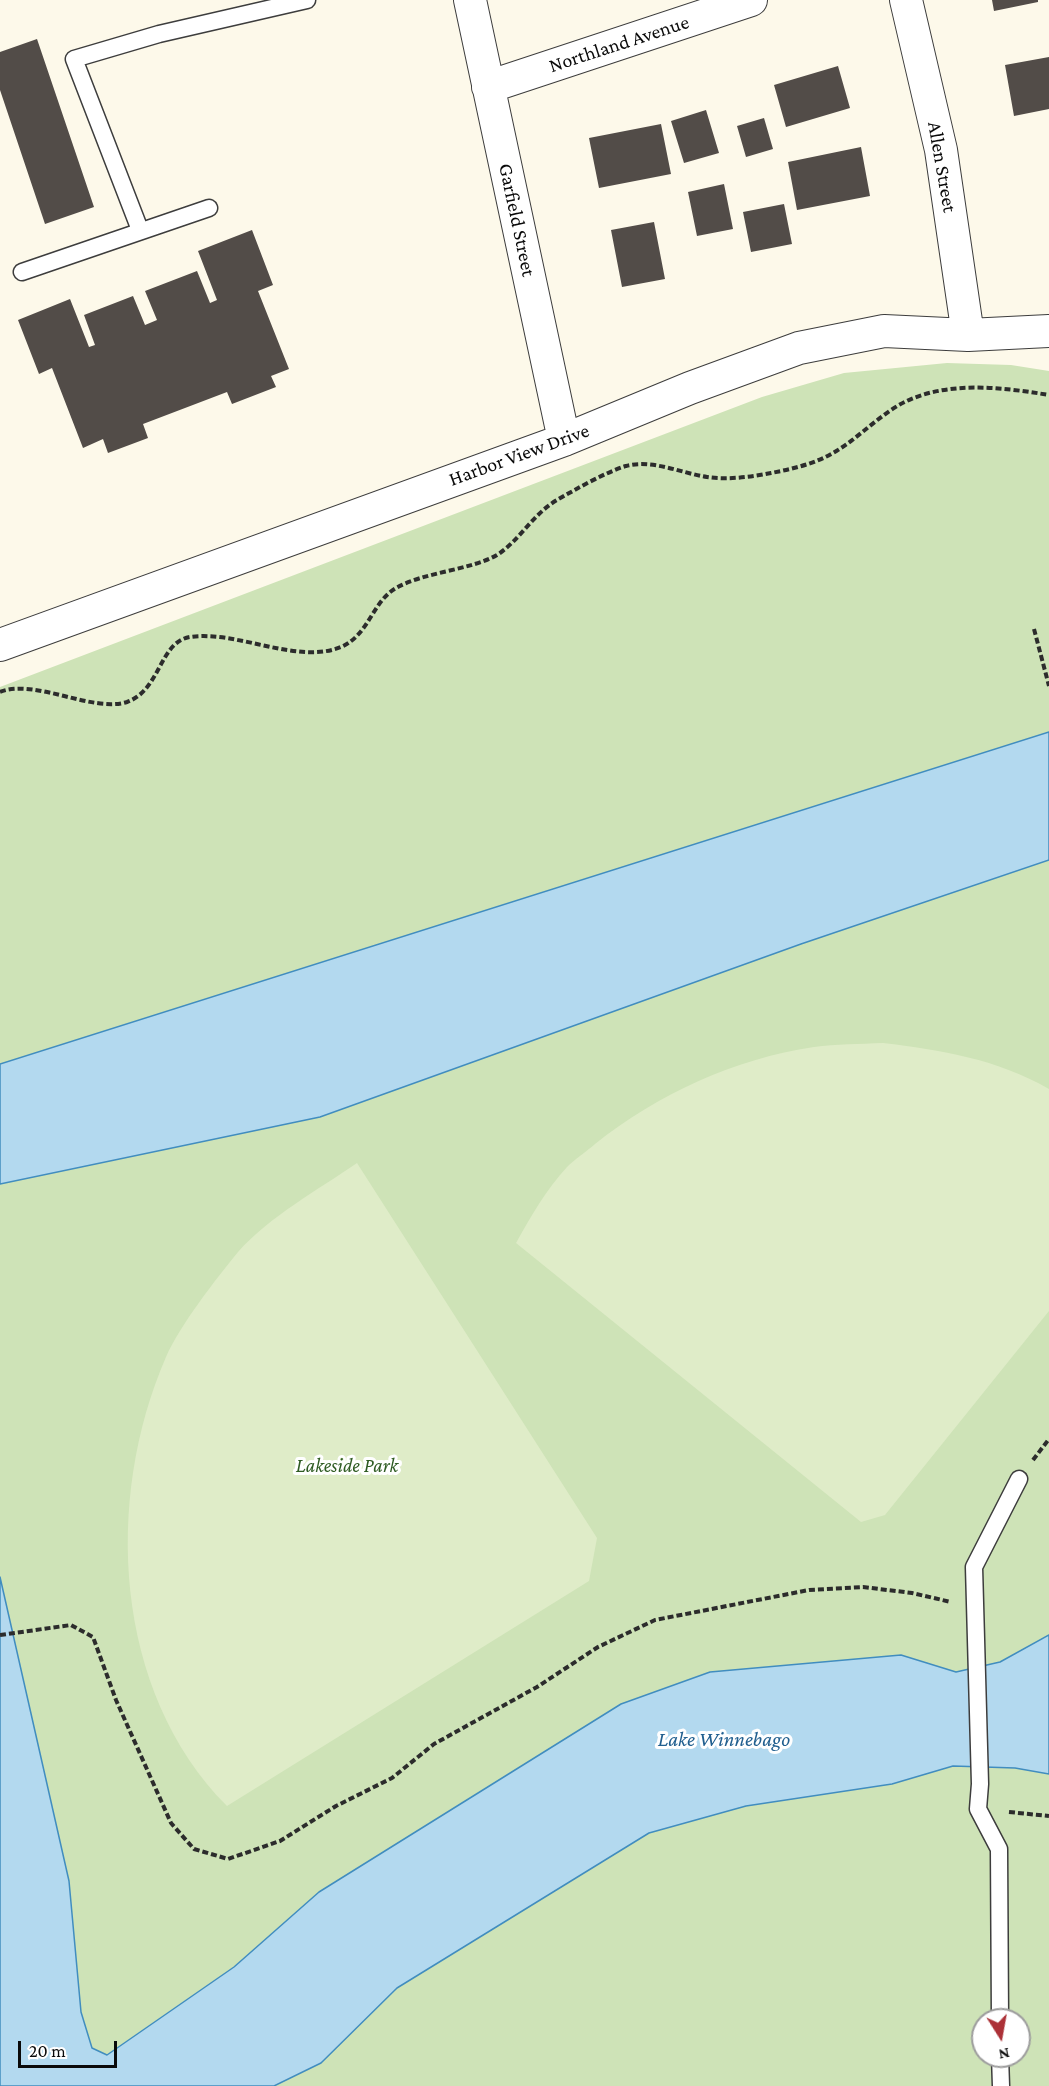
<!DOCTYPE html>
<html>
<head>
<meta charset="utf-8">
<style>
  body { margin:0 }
  #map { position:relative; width:1049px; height:2086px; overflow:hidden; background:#fdf9ea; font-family:"Crimson Pro",serif }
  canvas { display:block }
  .north { position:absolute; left:971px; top:2008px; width:60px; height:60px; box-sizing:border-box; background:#fff; border:2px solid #9d9d9d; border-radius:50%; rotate:169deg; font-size:16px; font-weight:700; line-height:24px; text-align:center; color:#0a0a0a }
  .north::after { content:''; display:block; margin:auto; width:21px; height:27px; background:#ac3137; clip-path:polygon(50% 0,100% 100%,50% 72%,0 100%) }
  .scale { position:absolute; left:18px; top:2041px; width:99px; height:27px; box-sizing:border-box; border:3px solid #0a0a0a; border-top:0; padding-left:8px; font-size:18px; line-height:21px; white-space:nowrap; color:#0a0a0a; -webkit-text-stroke:4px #fff; paint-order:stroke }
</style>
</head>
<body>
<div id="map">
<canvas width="1049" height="2086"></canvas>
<div class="north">N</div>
<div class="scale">20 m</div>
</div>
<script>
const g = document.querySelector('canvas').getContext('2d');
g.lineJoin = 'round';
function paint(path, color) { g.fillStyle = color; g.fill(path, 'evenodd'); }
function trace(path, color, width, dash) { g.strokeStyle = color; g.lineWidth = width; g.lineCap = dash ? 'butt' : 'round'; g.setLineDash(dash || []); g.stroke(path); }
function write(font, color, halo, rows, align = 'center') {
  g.font = font + ' "Crimson Pro",serif'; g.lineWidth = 6; g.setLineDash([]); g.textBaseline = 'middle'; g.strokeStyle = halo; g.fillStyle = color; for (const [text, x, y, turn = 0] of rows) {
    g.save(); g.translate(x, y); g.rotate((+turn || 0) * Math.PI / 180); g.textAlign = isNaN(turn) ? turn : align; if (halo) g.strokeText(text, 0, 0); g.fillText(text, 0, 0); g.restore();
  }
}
paint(new Path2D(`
  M947,363L1011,365L1049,371V732L0,1064V687L762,397L844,373Z
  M1049,859V1635L1000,1662L956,1672L901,1655L319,1892L234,1967L107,2055L92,2048L81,2012L69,1881L0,1577V1184L320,1117L801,944Z
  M953,1766L1015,1768L1049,1774V2086H274L321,2063L397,1988L649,1833L746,1806L892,1784ZM983,2020H1019V2056H983Z`), '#cee3b7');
paint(new Path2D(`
  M883,1043C941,1050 997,1059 1049,1089V1311L885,1515L861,1522L516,1243C531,1216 546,1190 567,1167C575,1159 586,1152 595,1144C658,1094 734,1059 814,1047C836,1044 860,1044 883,1043Z
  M357,1163L597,1538L589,1581L227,1806C113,1691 104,1499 166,1357C180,1325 216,1279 238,1252C270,1216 318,1190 357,1163Z`), '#dfecc8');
const water = new Path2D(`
  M1049,732V860L801,944L320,1117L0,1184V1064Z
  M0,1577L69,1881L81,2012L92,2048L107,2055L234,1967L319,1892L621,1704L710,1672L901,1655L956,1672L1000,1662L1049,1635V1774L1015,1768L953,1766L892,1784L746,1806L649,1833L397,1988L321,2063L274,2086H0Z`);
paint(water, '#b3d9ef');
trace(water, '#418dbf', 1.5);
paint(new Path2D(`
  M992,0H1038V2L994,11Z
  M37,39L94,207L45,224L0,90V52Z
  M1049,57V109L1014,116L1005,65Z
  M838,66L850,108L786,127L774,85Z
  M706,110L719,153L684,163L671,121Z
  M764,118L773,149L746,157L737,126Z
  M661,124L671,174L599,188L589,138Z
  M861,147L870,196L797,210L788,162Z
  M724,184L733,229L697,236L688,192Z
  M784,204L792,244L751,252L743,212Z
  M654,222L665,279L622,287L611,230Z
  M252,230L273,285L258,291L289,369L271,376L276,387L232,404L227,392L143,424L148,438L108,453L103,439L83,448L52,368L39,374L18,320L70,299L89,347L95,345L84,315L133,296L145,325L157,320L145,291L197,271L210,303L217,300L198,251Z`), '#524c48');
const service = new Path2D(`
  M140,230L74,59L159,34L307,0
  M22,272L209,208
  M1000,2020L999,1849L978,1809L980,1784L974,1567L1019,1479
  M1000,2056L1001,2086`);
const minor = new Path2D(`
  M470,0L564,440
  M906,0L941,150L968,335
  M488,87L751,0
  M0,645L564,440L690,388L799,348L884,331L968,335L1049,331`);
trace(service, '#3d3d3d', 19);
trace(minor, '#3d3d3d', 34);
trace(new Path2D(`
  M1034,629L1049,686
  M0,692C35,678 92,713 127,702C161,690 159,642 190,637C237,630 297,665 341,647C369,635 372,602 396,588C424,572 471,570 497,555C520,540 533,514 557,500C576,489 606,472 626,466C652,459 681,473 707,477C727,480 751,477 771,473C792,469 814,464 833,453C856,440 875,419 899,405C943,380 1001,387 1049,395
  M1033,1460L1049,1439
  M0,1635L71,1625L93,1637L116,1700L171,1823L194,1849L228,1859L280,1841L336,1806L392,1778L434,1744L537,1687L598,1647L655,1620L809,1590L863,1587L912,1593L951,1602
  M1009,1812L1049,1816`), '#2c2c2c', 4, [6, 3]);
trace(service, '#fff', 16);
trace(minor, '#fff', 32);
write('20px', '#0a0a0a', '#fff', [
  ["Northland Avenue",619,44,-18],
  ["Allen Street",942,167,80],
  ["Garfield Street",517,220,78],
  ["Harbor View Drive",519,455,-20]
]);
write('italic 20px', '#2e5b22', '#fff', [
  ["Lakeside Park",347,1466]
]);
write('italic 21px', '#215f8f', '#fff', [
  ["Lake Winnebago",724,1740]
]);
</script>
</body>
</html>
